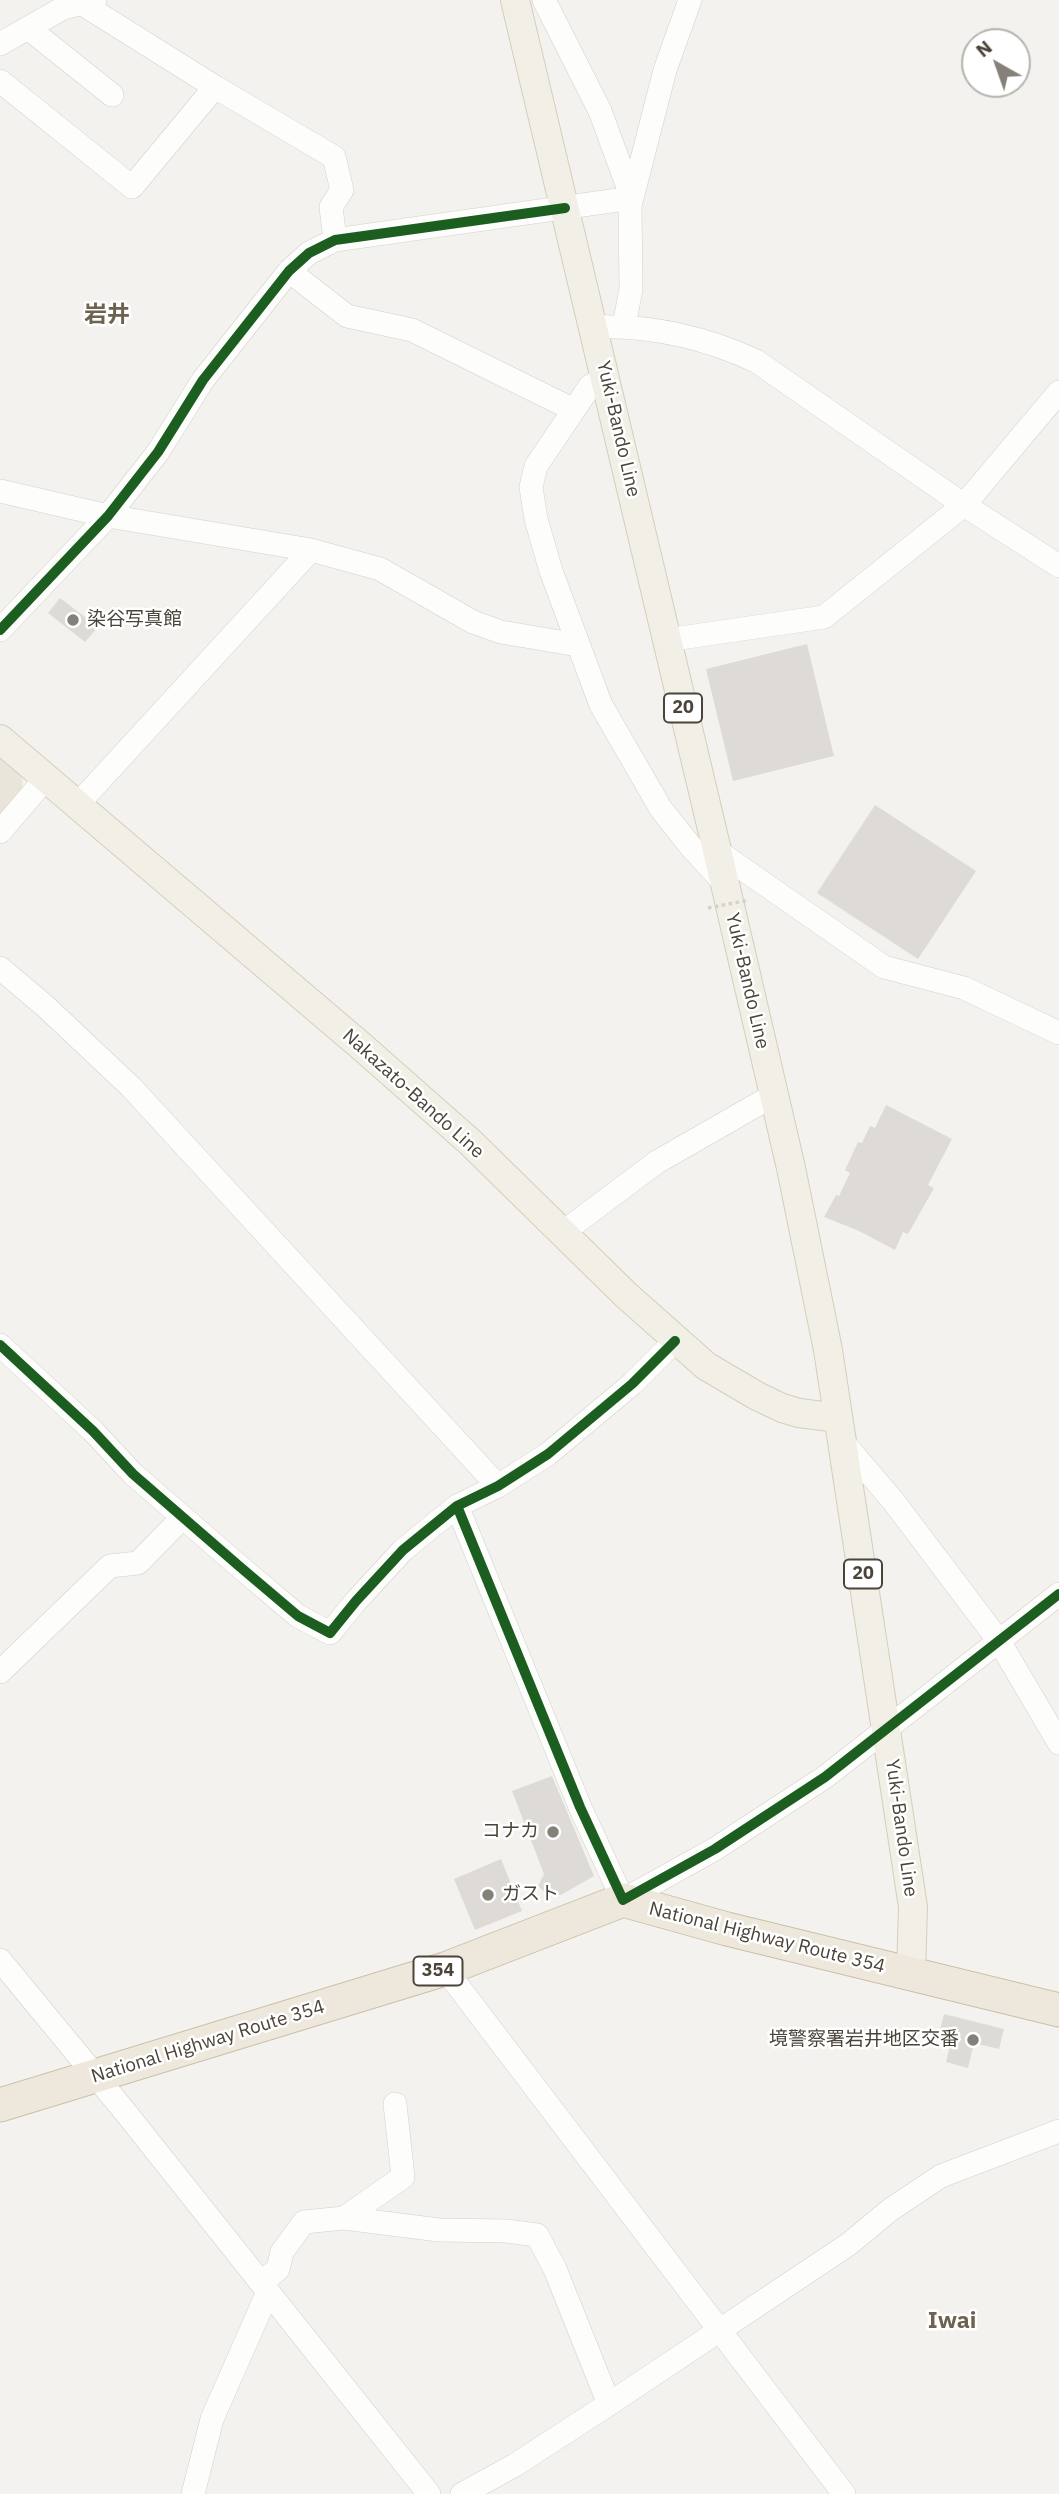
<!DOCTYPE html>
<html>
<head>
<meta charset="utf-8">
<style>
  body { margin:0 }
  #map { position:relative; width:1059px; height:2494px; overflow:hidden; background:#f4f2ee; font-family:"IBM Plex Sans",sans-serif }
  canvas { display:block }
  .north { position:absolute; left:961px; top:28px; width:70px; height:70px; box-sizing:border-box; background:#fff; border:2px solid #b7b4b0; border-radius:50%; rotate:320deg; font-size:19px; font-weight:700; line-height:28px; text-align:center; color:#4b4439 }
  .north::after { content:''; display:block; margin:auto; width:24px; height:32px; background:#868178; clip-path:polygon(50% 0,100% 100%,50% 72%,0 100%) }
</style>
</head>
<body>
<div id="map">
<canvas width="1059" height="2494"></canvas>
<div class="north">N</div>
</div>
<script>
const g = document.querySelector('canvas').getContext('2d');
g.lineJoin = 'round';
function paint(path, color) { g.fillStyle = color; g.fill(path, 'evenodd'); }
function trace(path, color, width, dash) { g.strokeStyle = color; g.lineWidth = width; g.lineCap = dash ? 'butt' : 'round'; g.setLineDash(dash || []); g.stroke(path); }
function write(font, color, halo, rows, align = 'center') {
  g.font = font + ' "IBM Plex Sans","Noto Sans JP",sans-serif'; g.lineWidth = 5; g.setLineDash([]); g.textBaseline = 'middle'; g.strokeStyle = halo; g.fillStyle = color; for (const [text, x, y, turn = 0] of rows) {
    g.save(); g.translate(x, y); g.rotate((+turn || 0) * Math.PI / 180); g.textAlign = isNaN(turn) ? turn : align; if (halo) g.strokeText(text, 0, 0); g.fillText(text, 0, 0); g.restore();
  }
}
paint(new Path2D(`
  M0,758L22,776L23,791L0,820Z`), '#eae5da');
paint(new Path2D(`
  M60,598L98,627L85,642L48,613Z
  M807,644L834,756L733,781L706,669Z
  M875,805L976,871L918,959L817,893Z
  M886,1105L952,1139L928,1185L934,1188L908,1234L903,1232L895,1250L859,1231L824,1217L836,1195L839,1196L850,1173L845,1170L858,1142L862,1143L870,1126L875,1128Z
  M552,1776L594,1876L561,1895L547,1894L538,1886L544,1874L512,1791Z
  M501,1859L522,1911L475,1930L454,1879Z
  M944,2014L1004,2029L999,2049L974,2043L968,2068L946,2062L951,2041L938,2038Z`), '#dedbd6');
const minor = new Path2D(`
  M28,28L112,95
  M0,44L63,8L95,0
  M0,81L132,187L215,87L81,3
  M215,87L334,157L342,190L331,207L335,240
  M289,271L347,316L412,330L574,410
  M624,326L631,289L630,206L665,70L690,0
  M593,327C649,325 704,337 756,361L964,505L1059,566
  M606,377L590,386L536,466L531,487L536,519L551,571L601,705L661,809L692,848L725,884
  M0,491L108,516L311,550L380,569L473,622L501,632L578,645
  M0,630L108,516L158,452L203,380L289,271L309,253L335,240L632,198L600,111L544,0
  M667,640L824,617L964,505L1059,392
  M78,804L311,550
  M0,832L46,778
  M717,851L884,967L964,988L1059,1033
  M0,968L45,1006L131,1087L498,1486
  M562,1233L657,1162L774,1095
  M0,1345L93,1431L133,1474L239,1566L298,1616L330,1633L356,1601L403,1550L457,1506L498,1486L548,1454L632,1384L675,1341
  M842,1441L894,1502L999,1641L1059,1743
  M457,1506L580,1807L623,1900L715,1849L825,1777L1059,1594
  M0,1672L110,1566L138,1563L183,1517
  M0,1960L126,2113L429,2494
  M445,1969L844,2494
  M344,2218L439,2230L506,2231L537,2235L555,2269L609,2404
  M261,2283L278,2269L282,2252L304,2222L344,2218L403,2177L395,2104
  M193,2494L212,2419L268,2292
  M462,2494L515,2465L609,2404L849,2244L890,2210L941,2176L1059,2131`);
const major = new Path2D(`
  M515,0L725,884L791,1168L828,1350L913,1907L911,1974
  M0,739L361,1046L470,1142L626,1295L706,1366L757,1396L782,1408L799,1413L838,1418`);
const highway = new Path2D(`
  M0,2105L445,1969L623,1900L727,1929L1059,2010`);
trace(minor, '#d2d0cb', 24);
trace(major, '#d6cebb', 30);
trace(highway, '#ccbfa9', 35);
trace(minor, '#fdfdfc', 23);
trace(major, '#f2efe6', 28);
trace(highway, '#ede8db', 33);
trace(new Path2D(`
  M708,908L749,900`), '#d3d2cc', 3.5, [3.5, 3.5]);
trace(new Path2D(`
  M0,630L108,516L158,452L203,380L289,271L309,253L335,240L565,208
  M0,1345L93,1431L133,1474L239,1566L298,1616L330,1633L356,1601L403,1550L457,1506L498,1486L548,1454L632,1384L675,1341
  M457,1506L580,1807L623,1900L715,1849L825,1777L1059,1594`), '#1b5e20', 10);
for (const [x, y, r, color] of [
  [73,620,7,"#868178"],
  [553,1832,7,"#868178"],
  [488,1895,7,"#868178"],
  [973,2040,7,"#868178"]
]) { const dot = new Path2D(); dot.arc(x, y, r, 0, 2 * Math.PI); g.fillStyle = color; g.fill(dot); trace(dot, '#fff', 2.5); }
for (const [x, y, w] of [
  [683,708,38],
  [863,1574,38],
  [438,1971,49]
]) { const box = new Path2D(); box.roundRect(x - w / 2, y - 14.5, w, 29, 5); g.fillStyle = '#fff'; g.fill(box); trace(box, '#4b4439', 2); }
write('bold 18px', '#4b4439', null, [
  ["20",683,708],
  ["20",863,1574],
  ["354",438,1971]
]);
write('19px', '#4b4439', '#fff', [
  ["Yuki-Bando Line",618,429,77],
  ["Yuki-Bando Line",747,981,77],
  ["Nakazato-Bando Line",413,1094,42],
  ["Yuki-Bando Line",901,1828,82],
  ["National Highway Route 354",767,1938,14],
  ["National Highway Route 354",208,2042,-17]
]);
write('19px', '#4b4439', '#fff', [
  ["染谷写真館",87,620],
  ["コナカ",539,1832,"right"],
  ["ガスト",502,1895],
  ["境警察署岩井地区交番",959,2040,"right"]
], 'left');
write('bold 23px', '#6e6250', '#fff', [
  ["岩井",107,315],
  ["Iwai",952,2321]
]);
</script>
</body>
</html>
